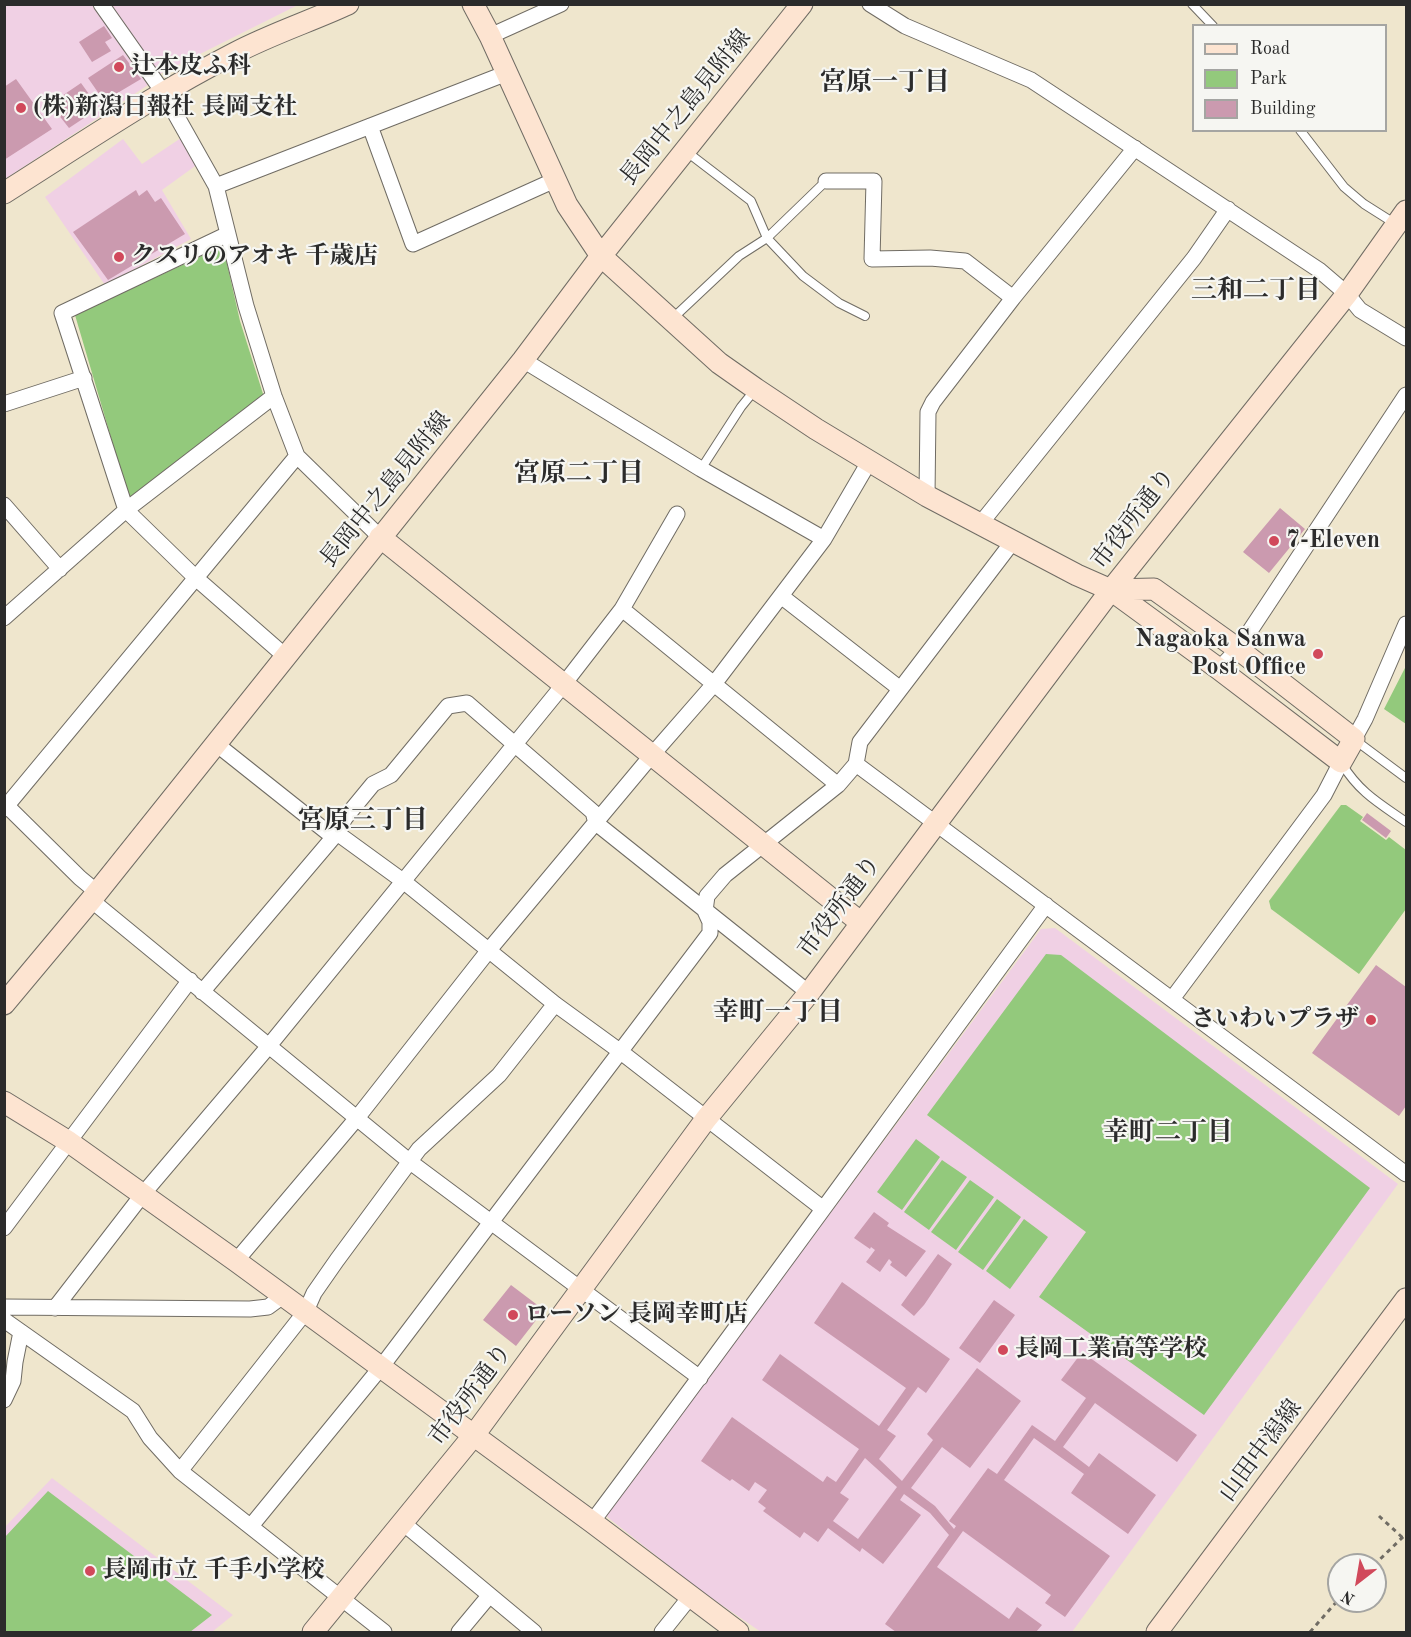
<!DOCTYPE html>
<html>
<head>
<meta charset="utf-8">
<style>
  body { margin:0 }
  #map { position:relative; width:1411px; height:1637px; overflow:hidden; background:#efe6cd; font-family:"Old Standard TT",serif }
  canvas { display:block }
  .frame { position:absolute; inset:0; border:6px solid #2b2b2b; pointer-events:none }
  .legend { position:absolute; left:1192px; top:24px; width:195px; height:108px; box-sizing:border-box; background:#f6f6f2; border:2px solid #a5a5a2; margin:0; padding:8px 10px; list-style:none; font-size:18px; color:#2b2b2b }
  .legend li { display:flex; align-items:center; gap:12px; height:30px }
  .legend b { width:30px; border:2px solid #a5a5a2 }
  .north { position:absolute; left:1327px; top:1553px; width:60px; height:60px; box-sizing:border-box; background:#f6f6f2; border:2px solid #a5a5a2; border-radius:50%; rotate:211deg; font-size:16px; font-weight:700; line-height:24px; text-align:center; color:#2b2b2b }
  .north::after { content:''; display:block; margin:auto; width:21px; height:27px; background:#d1495b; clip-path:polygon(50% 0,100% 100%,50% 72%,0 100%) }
</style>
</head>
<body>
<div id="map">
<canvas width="1411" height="1637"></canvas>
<div class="frame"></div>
<ul class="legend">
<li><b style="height:8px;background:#fde4d1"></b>Road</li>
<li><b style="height:16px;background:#93c97c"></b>Park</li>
<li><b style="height:16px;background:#cb9aaf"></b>Building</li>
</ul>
<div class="north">N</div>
</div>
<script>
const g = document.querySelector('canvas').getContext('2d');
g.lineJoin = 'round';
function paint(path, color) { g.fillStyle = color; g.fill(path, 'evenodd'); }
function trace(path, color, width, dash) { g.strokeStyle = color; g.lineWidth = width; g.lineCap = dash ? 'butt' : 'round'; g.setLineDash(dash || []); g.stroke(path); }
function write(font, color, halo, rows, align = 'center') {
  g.font = font + ' "Old Standard TT","Noto Serif JP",serif'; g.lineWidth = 4.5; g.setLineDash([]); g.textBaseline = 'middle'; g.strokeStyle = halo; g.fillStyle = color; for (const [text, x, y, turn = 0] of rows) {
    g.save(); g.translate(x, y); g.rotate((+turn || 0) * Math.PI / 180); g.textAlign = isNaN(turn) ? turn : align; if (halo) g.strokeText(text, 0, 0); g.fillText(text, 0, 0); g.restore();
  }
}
paint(new Path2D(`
  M5,5H92L148,85L5,179Z
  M109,5H298L158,75Z
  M181,138L198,164L162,190L191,239L105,285L45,197L123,139L142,164Z
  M1055,928L1398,1184L1072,1632H761L697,1588L606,1516L1041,929Z
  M52,1478L233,1615L212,1632H5L4,1528Z`), '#f0d0e4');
paint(new Path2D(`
  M223,246L240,321L264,397L129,499L75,315Z
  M1406,666V724L1384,709Z
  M1341,805H1346L1363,817L1360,821L1386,840L1389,837L1406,850V909L1359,974L1271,909L1269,901Z
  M1046,954L1061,955L1370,1188L1204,1415L1039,1297L1086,1232L927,1115Z
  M916,1139L940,1157L902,1210L877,1192Z
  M942,1160L967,1177L929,1230L904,1212Z
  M970,1180L994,1197L956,1250L931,1232Z
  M997,1199L1021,1217L983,1270L958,1252Z
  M1024,1219L1048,1237L1010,1289L986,1271Z
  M48,1491L212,1615L190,1632H5V1537Z`), '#93c97c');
paint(new Path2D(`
  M104,26L112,38L105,42L111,51L92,62L79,42Z
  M123,55L141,79L104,101L88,78Z
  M16,79L52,129L4,160V87Z
  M81,83L99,108L69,128L50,104Z
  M136,190L139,196L147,190L155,202L161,198L185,234L108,280L73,232Z
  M1280,508L1305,529L1269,573L1243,552Z
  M1367,813L1391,831L1386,838L1362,820Z
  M1376,965L1406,987V1106L1399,1116L1312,1053Z
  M874,1212L889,1223L887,1226L926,1251L906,1277L890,1265L892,1262L889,1259L880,1272L866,1262L875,1250L871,1247L870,1249L854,1238Z
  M938,1254L952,1264L924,1305L914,1316L901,1305Z
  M842,1282L950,1359L926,1393L918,1387L887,1430L896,1436L879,1459L902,1481L933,1440L927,1434L977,1368L1021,1401L970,1468L942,1447L911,1488L935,1506L954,1529L956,1526L949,1521L988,1468L997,1474L1032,1425L1055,1441L1086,1398L1061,1380L1082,1352L1197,1435L1177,1462L1095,1403L1063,1447L1089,1467L1099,1453L1156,1495L1128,1534L1071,1493L1084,1474L1034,1438L1004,1480L1110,1556L1065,1617L1045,1603L1051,1595L963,1531L937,1567L1009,1619L1017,1607L1042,1625L1036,1632H896L885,1624L949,1535L930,1513L904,1494L900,1500L921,1515L883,1564L862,1548L860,1552L828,1528L818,1542L804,1532L800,1538L763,1511L766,1508L758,1502L767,1490L755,1482L749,1491L732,1479L730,1481L701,1461L732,1417L823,1482L827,1476L836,1482L859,1449L762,1380L780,1354L879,1426L906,1388L814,1323ZM865,1458L897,1487L858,1539L833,1521L849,1499L840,1493Z
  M511,1285L544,1310L516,1346L483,1320Z
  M994,1300L1015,1315L980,1363L959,1348Z`), '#cb9aaf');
const lane = new Path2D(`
  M1192,4L1213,26
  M1300,130L1344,187L1364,204L1394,223
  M687,152L751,201L767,238L803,276L839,303L865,316
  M672,319L739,256L767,238L826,181
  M701,469L741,407L754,391
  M1355,740L1406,778
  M1342,764C1360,793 1379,803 1406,822`);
const street = new Path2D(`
  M101,4L163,92L216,186L246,306L274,396L297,456L380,537
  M870,4L905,26L1031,80L1319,270L1347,294L1360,310L1406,338
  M490,36L561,4
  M370,126L413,244L555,180
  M826,181H874L872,259L930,258L965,261L1013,298
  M216,186L507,73
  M228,234L62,313L126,510L197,579L285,656
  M523,360L701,469L824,539
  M4,404L84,378
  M927,496L928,412L933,402L1013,298L1135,148
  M4,505L60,569
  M981,523L1194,258L1228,209
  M781,596L899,688
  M622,609L838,785
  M4,618L126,510L274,396
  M1219,669L1238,649L1406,395
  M1354,739L1365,719L1406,624
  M215,743L327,832L337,833L403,881L555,1004L621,1052L822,1208
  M856,764L1406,1174
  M4,803L80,878L97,892
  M4,809L297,456
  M91,900L409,1161L700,1378
  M202,992L337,833L345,818L373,784L391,775L448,706L467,703L593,812L596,823L809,993
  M1172,999L1324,795L1341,762
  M4,1228L190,980
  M236,1261L357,1118L489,950L652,755L714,684L824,539L869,462
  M4,1307L250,1309L268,1307L283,1296
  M55,1308L143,1194L268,1047L564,684L622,609L677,514
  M4,1320L133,1411L150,1438L180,1471L384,1632
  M4,1400L13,1381L15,1362L21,1332
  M180,1471L306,1311L314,1293L337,1260L419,1149L499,1075L555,1004
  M592,1522C745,1318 894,1111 1046,905
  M403,1523L534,1632
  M251,1526L382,1366L710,933V922L705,911L707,896L725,875L838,785L856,764L860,742L1014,540
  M459,1632L489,1596
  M662,1632L690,1597`);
const secondary = new Path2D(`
  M473,4L490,36L567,205L601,256L719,363L756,389L816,429L927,496L1077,575L1111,590L1219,669L1341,762L1354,739L1238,649L1154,589L1111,590
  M4,193C80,145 155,94 235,53C271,34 311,21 348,4
  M380,537L860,922
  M4,1004L91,900L523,360L601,256L802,4
  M4,1102L69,1142L236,1261L592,1522L738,1632
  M313,1632L474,1435L706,1119L809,993L1111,590L1347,294L1406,211
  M1157,1632L1406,1299`);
trace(lane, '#706c64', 10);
trace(street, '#706c64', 17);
trace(secondary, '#706c64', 23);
trace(new Path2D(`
  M1379,1516L1403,1538
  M1374,1565L1406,1534
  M1310,1632L1339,1599`), '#706c64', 3, [4.5, 4.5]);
trace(lane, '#fff', 8);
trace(street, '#fff', 15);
trace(secondary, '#fde4d1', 21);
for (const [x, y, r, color] of [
  [119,67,6,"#d1495b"],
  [21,108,6,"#d1495b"],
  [119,257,6,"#d1495b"],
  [1274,541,6,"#d1495b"],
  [1318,654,6,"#d1495b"],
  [1371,1020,6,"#d1495b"],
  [513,1315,6,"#d1495b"],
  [1003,1350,6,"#d1495b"],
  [90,1571,6,"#d1495b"]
]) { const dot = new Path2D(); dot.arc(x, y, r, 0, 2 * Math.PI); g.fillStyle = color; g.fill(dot); trace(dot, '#f6f6f2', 2); }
write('bold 24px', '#2b2b2b', '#f6f6f2', [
  ["辻本皮ふ科",131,67],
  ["(株)新潟日報社 長岡支社",33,108],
  ["クスリのアオキ 千歳店",131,257],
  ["7-Eleven",1286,541],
  ["Nagaoka Sanwa",1306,640,"right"],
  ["Post Office",1306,668,"right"],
  ["さいわいプラザ",1359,1020,"right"],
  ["ローソン 長岡幸町店",525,1315],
  ["長岡工業高等学校",1015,1350],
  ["長岡市立 千手小学校",102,1571]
], 'left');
write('24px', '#2b2b2b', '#f6f6f2', [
  ["長岡中之島見附線",686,108,-51],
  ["長岡中之島見附線",386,490,-51],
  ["市役所通り",1134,519,-52],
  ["市役所通り",840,907,-53],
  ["市役所通り",471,1395,-53],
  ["山田中潟線",1261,1451,-53]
]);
write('bold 26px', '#2b2b2b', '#f6f6f2', [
  ["宮原一丁目",885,83],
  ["三和二丁目",1256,291],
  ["宮原二丁目",579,474],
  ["宮原三丁目",363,821],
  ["幸町一丁目",778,1013],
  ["幸町二丁目",1168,1133]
]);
</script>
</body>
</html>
